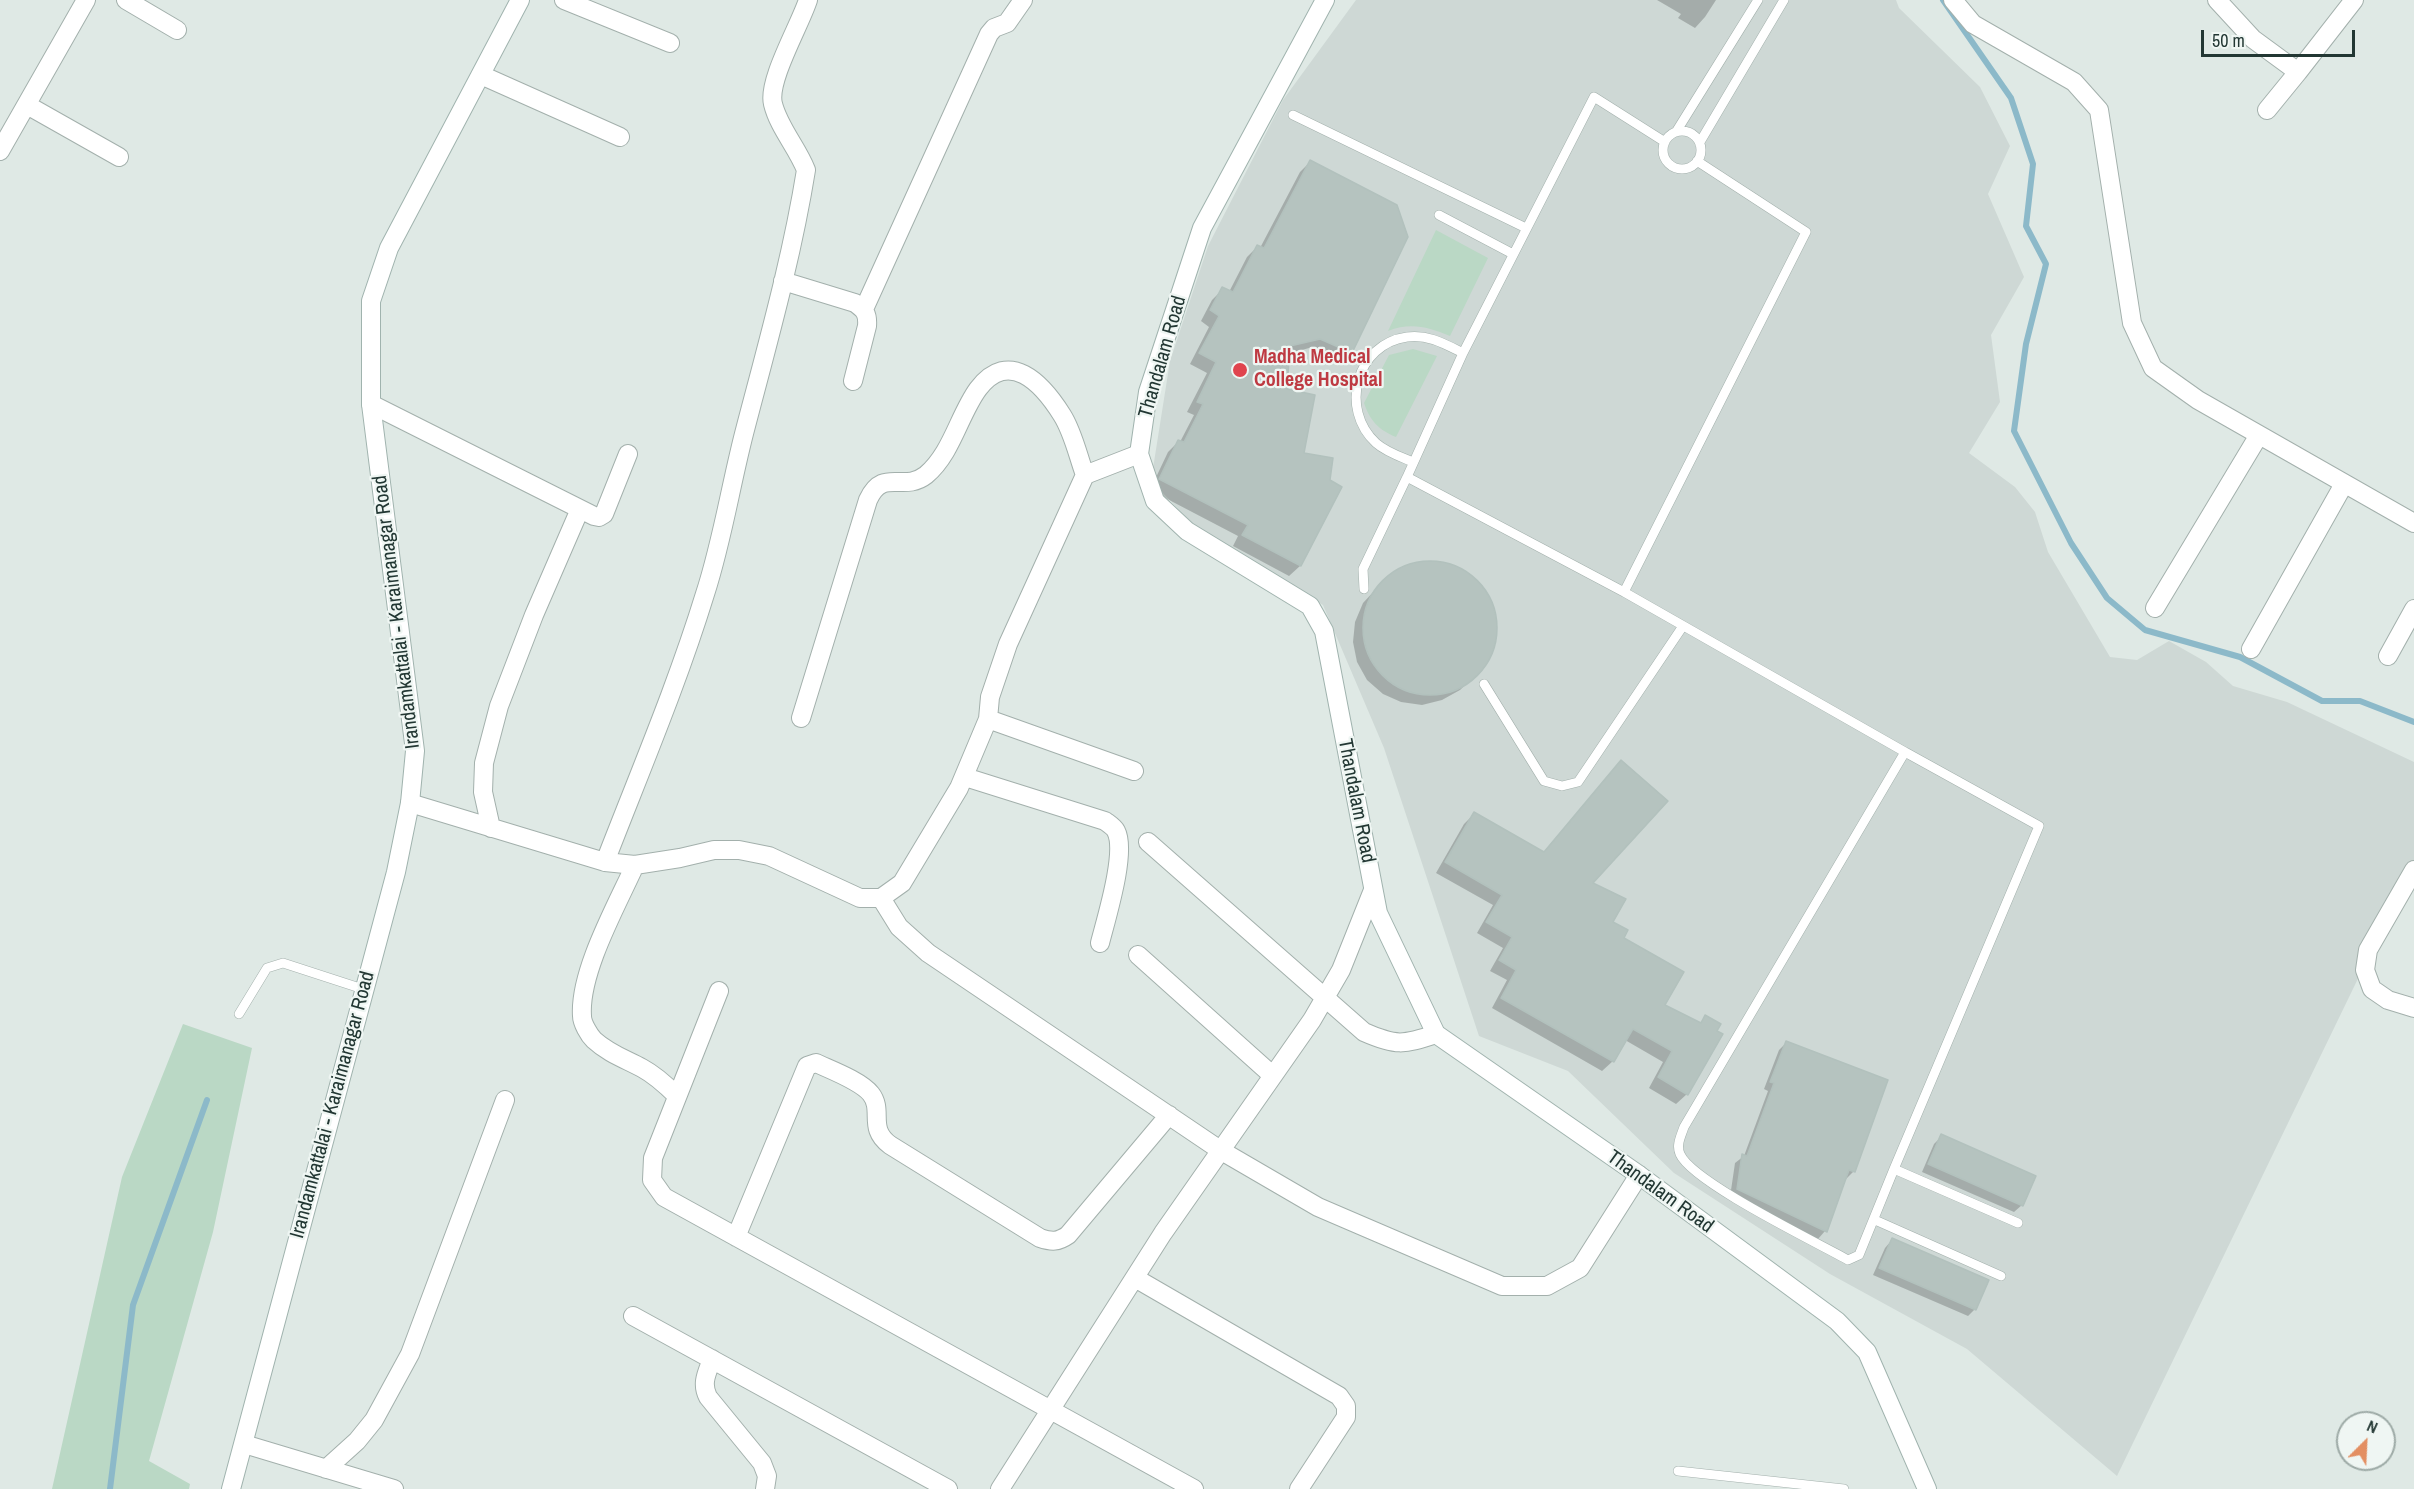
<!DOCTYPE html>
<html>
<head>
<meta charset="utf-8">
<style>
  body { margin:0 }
  #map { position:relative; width:2414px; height:1489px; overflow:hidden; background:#dfe9e5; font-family:"Archivo Narrow",sans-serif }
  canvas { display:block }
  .north { position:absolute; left:2336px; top:1411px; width:60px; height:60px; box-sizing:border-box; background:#eff6f3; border:2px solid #9daaa6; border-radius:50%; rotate:24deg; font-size:16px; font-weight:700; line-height:24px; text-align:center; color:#223733 }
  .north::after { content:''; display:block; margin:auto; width:21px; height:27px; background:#e38f62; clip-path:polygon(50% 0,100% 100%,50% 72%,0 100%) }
  .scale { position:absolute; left:2201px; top:30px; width:154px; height:27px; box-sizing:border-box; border:3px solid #223733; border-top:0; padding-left:8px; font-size:18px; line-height:21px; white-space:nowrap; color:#223733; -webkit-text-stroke:4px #eff6f3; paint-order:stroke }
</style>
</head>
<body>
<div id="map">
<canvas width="2414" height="1489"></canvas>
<div class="north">N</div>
<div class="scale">50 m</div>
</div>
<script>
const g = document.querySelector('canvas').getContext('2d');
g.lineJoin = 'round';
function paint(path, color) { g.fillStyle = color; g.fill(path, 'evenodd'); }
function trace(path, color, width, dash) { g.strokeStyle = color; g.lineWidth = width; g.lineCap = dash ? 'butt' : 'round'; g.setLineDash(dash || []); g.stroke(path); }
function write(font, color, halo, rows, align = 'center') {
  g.font = font + ' "Archivo Narrow",sans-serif'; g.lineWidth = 4.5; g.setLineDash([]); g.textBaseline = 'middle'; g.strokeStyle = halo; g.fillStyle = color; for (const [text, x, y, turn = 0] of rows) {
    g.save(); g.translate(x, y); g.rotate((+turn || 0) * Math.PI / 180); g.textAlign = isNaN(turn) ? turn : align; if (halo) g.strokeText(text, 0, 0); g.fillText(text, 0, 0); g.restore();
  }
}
paint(new Path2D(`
  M1356,0H1896L1899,8L1980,87L2010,146L1988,194L2024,277L1991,335L2000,402L1969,453L2015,487L2035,512L2048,552L2110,657L2137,660L2169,641L2206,662L2233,686L2287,702L2414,762V863L2117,1476L1967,1349L1830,1274L1674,1173L1568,1071L1479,1036L1384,748L1323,605L1197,528L1151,481L1170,361L1208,246L1283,100Z`), '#ced8d5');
paint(new Path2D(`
  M1436,230L1488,258L1450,336C1428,327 1411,322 1388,331Z
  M1413,349L1437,356L1396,437C1379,430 1370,421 1364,403L1389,355Z
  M183,1024L252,1048L213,1232L149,1461L190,1484L189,1489H52L122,1177Z`), '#bad8c5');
paint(new Path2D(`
  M1657,0H1716L1705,17L1695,28L1678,18L1681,14Z
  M1310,162L1406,237L1350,352L1340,363L1309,348L1288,354L1285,390L1303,454L1328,481L1340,487L1300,566L1289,576L1233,546L1238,536L1150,490L1168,452L1178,442H1180L1194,415L1187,412L1207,373L1190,364L1209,327L1201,321L1212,300L1223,289L1229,292L1247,257L1257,247L1260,248L1300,172Z
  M1426,562L1447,564L1466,573L1481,587L1491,604L1496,625L1493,645L1485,664L1471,679L1460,690L1442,700L1422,705L1401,702L1383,694L1367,680L1357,662L1353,642L1355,622L1363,603L1377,588L1388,577L1406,566Z
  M1621,762L1590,883L1611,922L1663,1005L1699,1024L1705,1017L1687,1094L1676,1104L1649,1088L1663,1062L1625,1040L1613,1061L1602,1071L1492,1008L1507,980L1490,971L1503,948L1477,933L1493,905L1436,873L1464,824L1474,814L1543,853Z
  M1786,1043L1854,1171L1846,1179L1844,1178L1825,1231L1818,1239L1730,1197L1735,1163L1744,1156L1768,1091L1764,1089L1779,1050Z
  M1942,1136L2022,1205L2014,1212L1922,1172L1934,1144Z
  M1892,1240L1975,1309L1968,1316L1873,1275L1885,1248Z`), '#0003');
trace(new Path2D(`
  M1943,0L2011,98L2033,164L2026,226L2046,264L2026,344L2014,431L2071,543L2107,598L2145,630L2240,657L2322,701H2360L2414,722
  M110,1489L133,1305L207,1100`), '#8cb9c9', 6);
const building = new Path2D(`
  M1310,160L1397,205L1408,237L1352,353L1320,339L1290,346L1287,389L1315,395L1304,453L1333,458L1330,480L1342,487L1301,566L1242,535L1248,525L1159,479L1178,440L1184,442L1203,404L1197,402L1216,362L1199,353L1219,316L1210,310L1222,287L1233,292L1257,245L1264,248Z
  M1363 628a67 67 0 1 1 134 0a67 67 0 1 1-134 0Z
  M1621,760L1668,801L1593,883L1626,899L1613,922L1628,930L1624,938L1684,972L1665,1005L1701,1023L1705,1015L1721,1024L1717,1031L1723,1034L1688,1095L1658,1077L1672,1051L1633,1029L1614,1062L1501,998L1516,970L1499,960L1512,937L1486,922L1502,895L1445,862L1474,812L1544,852Z
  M1786,1041L1888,1080L1855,1172L1849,1170L1827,1232L1737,1189L1742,1154L1747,1156L1774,1083L1770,1082Z
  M1941,1134L2036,1176L2023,1206L1928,1164Z
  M1892,1238L1989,1280L1976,1310L1879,1268Z`);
paint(building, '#b5c3bf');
trace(building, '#b2c1bd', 1.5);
const lane = new Path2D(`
  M1293,115L1526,228
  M1663 150a19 19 0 1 1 38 0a19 19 0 1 1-38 0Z
  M1676,132L1758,0
  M1665,142L1594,97L1463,353L1407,477L1624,592L1806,232L1697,161
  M1700,142L1784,0
  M1439,215L1513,254
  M1413,462C1401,457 1386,452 1376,443C1339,409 1356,344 1407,337C1428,334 1445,344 1463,353
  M1364,589L1363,569L1407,477
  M1624,592L1905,752L1684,1127C1681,1136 1676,1145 1680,1154C1692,1182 1816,1242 1848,1260L1859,1255L1894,1169L2039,826L1905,752
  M1484,684L1544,781L1562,786L1578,782L1683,626
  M239,1014L267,968L283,963L363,989
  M1894,1169L2018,1223
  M1875,1220L2001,1276
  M1678,1471L1844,1489`);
const street = new Path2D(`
  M126,0L177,30
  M564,0L670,43
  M1953,0L1973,24L2074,82L2099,110L2132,323L2153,368L2198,400L2414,523
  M2217,0L2253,39L2298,72L2354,0
  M481,75L620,137
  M27,105L119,157
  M2267,110L2298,72
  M0,151L86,0
  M783,281L855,303C865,310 868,314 867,326L853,381
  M864,309L989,34L994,28L1007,23L1023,0
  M371,404L594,516L599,517L604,514L628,454
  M1085,475L1139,454
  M2155,608L2259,435
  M2251,649L2344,484
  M2388,656L2414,609
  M801,718L868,500C883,467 903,493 926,475C952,453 959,415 978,389C1009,348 1042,383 1062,415C1073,432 1078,456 1085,475L1008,644L990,697L988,719L1134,771
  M965,777L1105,821C1109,824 1114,827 1116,831C1127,852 1106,919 1100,943
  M410,803L605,862L635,865L680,858L714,850H739L769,856L860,898H881L902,883L959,788L988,719
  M491,828L483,792L484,763L499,706L534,615L580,509
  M1148,842L1364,1032C1396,1046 1403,1045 1436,1034
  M605,862C639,774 677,685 705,594C723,539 731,482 746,426C768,342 792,257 806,170C797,147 779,128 773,104C767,81 800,25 808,0
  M635,865C617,905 579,972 582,1016C582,1023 589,1035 594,1040C608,1053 625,1059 642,1068C655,1075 666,1085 677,1096
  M2414,870L2368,950L2365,970L2372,989L2388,1000L2414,1008
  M881,898L899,927L928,953L1220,1150L1318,1207L1502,1286H1547L1580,1268L1639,1175
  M1138,955L1272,1075
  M719,991L653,1158L652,1180L664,1197L1194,1489
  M736,1237L807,1066L816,1063C831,1070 861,1081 871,1094C884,1111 867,1128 890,1145L1040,1238C1052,1242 1058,1242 1068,1235L1169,1115
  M1135,1278L1339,1396L1346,1406V1417L1299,1489
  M633,1316L948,1489
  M712,1359C707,1373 701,1383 708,1397L762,1463L767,1476L765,1489
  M244,1444L394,1489
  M326,1469L357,1441L374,1420L410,1354L505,1100
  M1000,1489L1163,1233L1312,1020L1341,970L1373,890`);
const secondary = new Path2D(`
  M1325,0L1202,228L1148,392L1139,454L1155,501L1187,531L1310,606L1324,631L1378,913L1436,1034L1639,1175L1837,1321L1867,1352L1927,1489
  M231,1489L396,872L410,803L415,751L371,404V301L389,248L520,0`);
trace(lane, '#a3b0ac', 10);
trace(street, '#a3b0ac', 20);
trace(secondary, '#a0b3ae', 20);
trace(lane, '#fff', 9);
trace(street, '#fff', 18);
trace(secondary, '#fff', 18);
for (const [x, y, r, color] of [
  [1240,370,8,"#e0444e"]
]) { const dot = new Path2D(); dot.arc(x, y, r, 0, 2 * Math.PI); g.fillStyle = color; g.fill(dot); trace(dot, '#eff6f3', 2); }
write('20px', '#223733', '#eff6f3', [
  ["Thandalam Road",1163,357,-74],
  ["Irandamkattalai - Karaimanagar Road",397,612,-97],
  ["Thandalam Road",1356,801,79],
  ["Irandamkattalai - Karaimanagar Road",333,1105,-75],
  ["Thandalam Road",1660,1192,36]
]);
write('bold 20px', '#be3a42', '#eff6f3', [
  ["Madha Medical",1254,358],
  ["College Hospital",1254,381]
], 'left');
</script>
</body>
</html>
